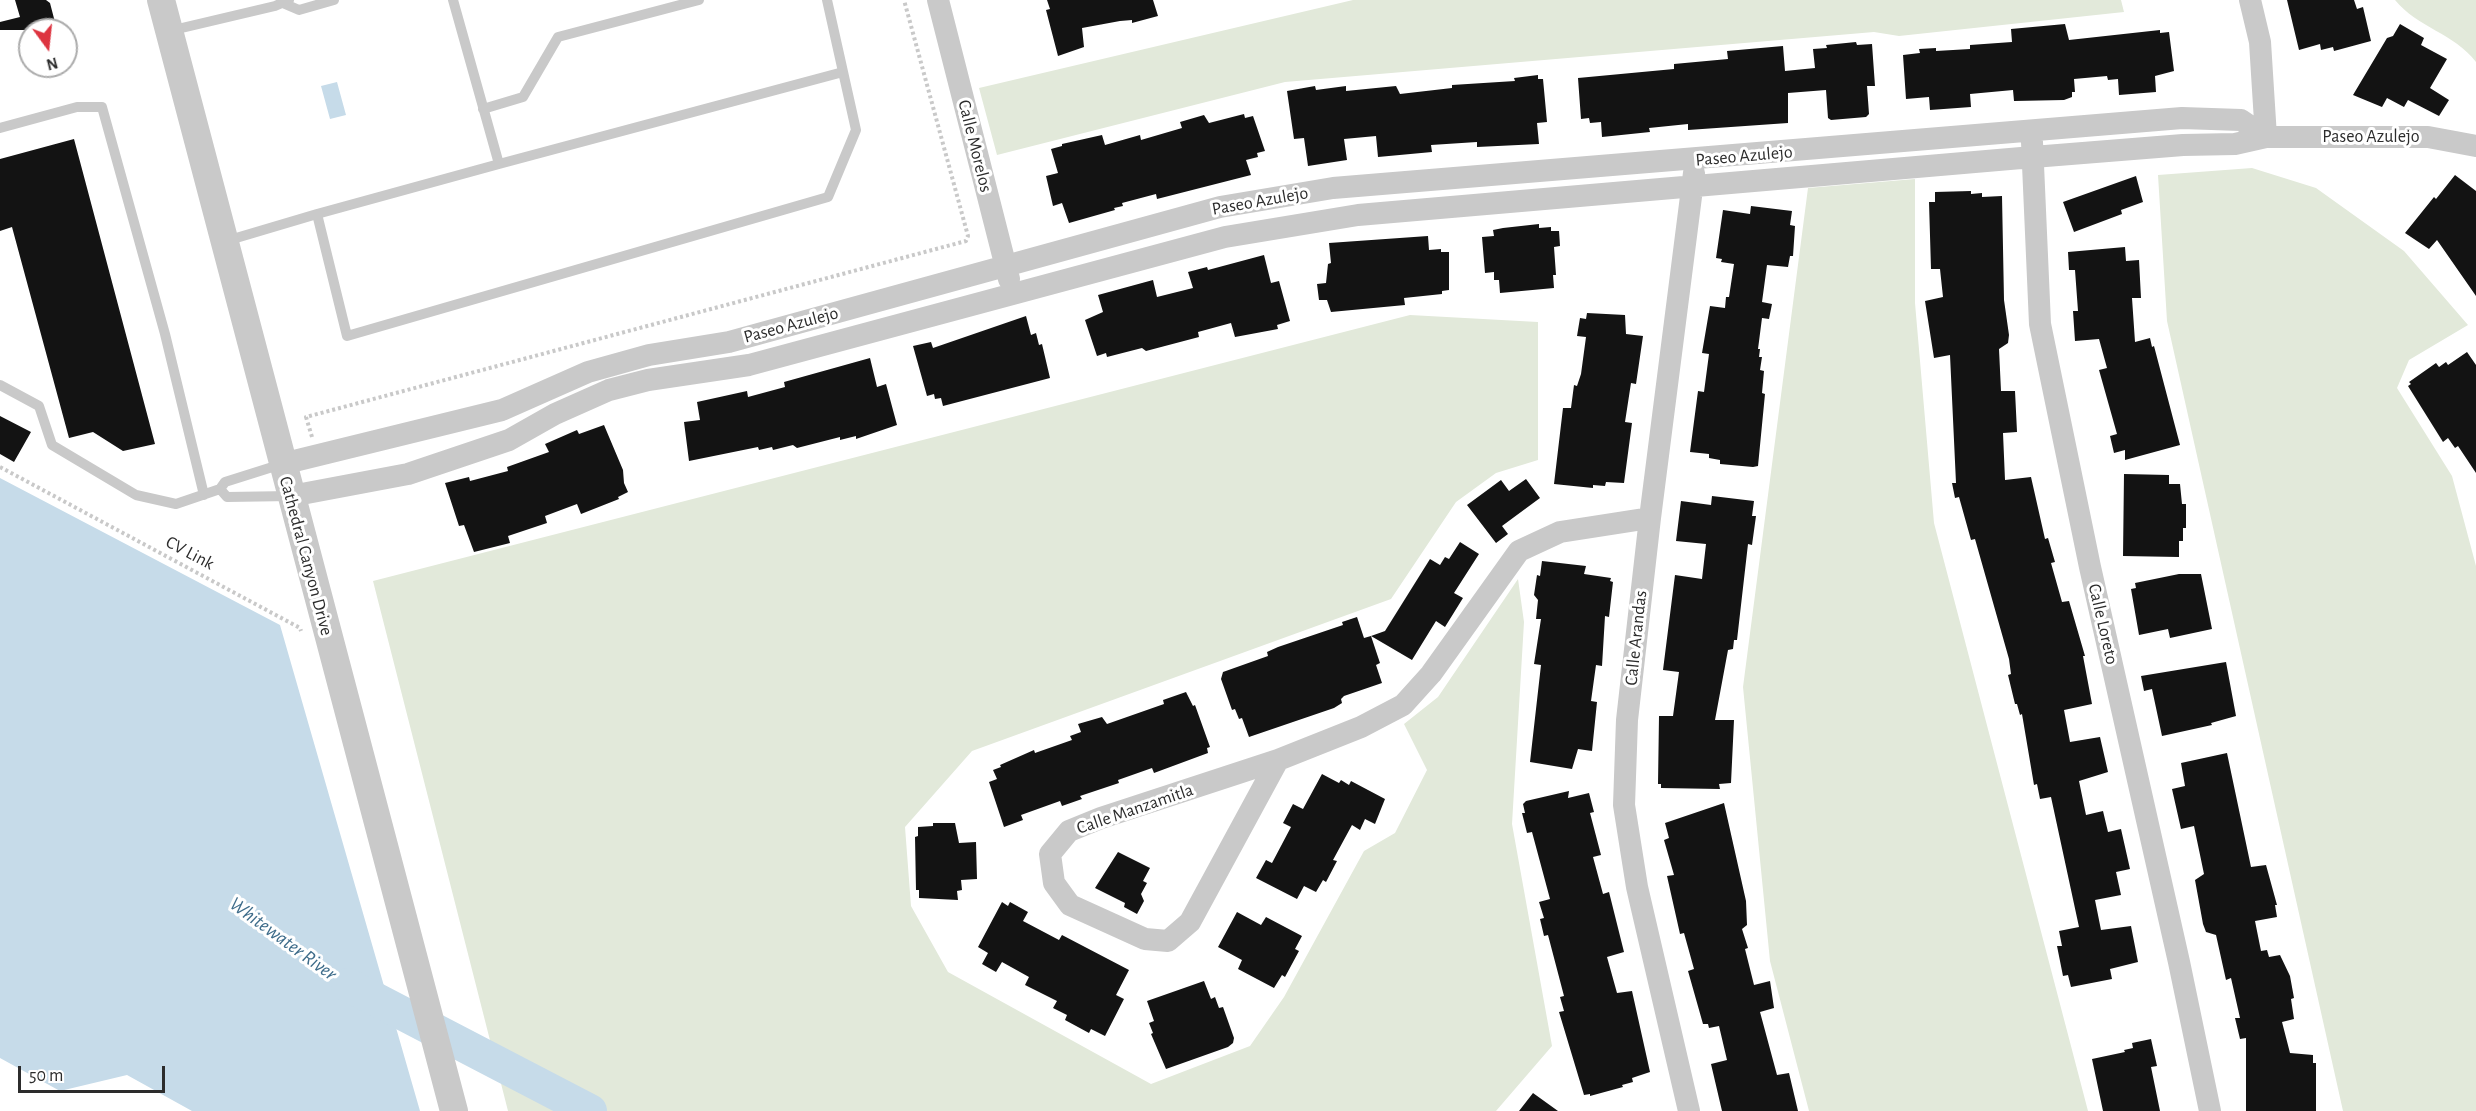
<!DOCTYPE html>
<html>
<head>
<meta charset="utf-8">
<style>
  body { margin:0 }
  #map { position:relative; width:2476px; height:1111px; overflow:hidden; background:#fff; font-family:"Alegreya Sans",sans-serif }
  canvas { display:block }
  .north { position:absolute; left:18px; top:18px; width:60px; height:60px; box-sizing:border-box; background:#fff; border:2px solid #ababab; border-radius:50%; rotate:165deg; font-size:16px; font-weight:700; line-height:24px; text-align:center; color:#2c2c2c }
  .north::after { content:''; display:block; margin:auto; width:21px; height:27px; background:#dd3440; clip-path:polygon(50% 0,100% 100%,50% 72%,0 100%) }
  .scale { position:absolute; left:18px; top:1066px; width:147px; height:27px; box-sizing:border-box; border:3px solid #2c2c2c; border-top:0; padding-left:8px; font-size:18px; line-height:21px; white-space:nowrap; color:#2c2c2c; -webkit-text-stroke:4px #fff; paint-order:stroke }
</style>
</head>
<body>
<div id="map">
<canvas width="2476" height="1111"></canvas>
<div class="north">N</div>
<div class="scale">50 m</div>
</div>
<script>
const g = document.querySelector('canvas').getContext('2d');
g.lineJoin = 'round';
function paint(path, color) { g.fillStyle = color; g.fill(path, 'evenodd'); }
function trace(path, color, width, dash) { g.strokeStyle = color; g.lineWidth = width; g.lineCap = dash ? 'butt' : 'round'; g.setLineDash(dash || []); g.stroke(path); }
function write(font, color, halo, rows, align = 'center') {
  g.font = font + ' "Alegreya Sans",sans-serif'; g.lineWidth = 6; g.setLineDash([]); g.textBaseline = 'middle'; g.strokeStyle = halo; g.fillStyle = color; for (const [text, x, y, turn = 0] of rows) {
    g.save(); g.translate(x, y); g.rotate((+turn || 0) * Math.PI / 180); g.textAlign = isNaN(turn) ? turn : align; if (halo) g.strokeText(text, 0, 0); g.fillText(text, 0, 0); g.restore();
  }
}
paint(new Path2D(`
  M1353,0H2121L2124,12L1899,36L1874,32L1285,82L997,155L979,88Z
  M2395,0H2476V62C2454,33 2418,28 2395,0Z
  M2252,168L2316,188L2404,251L2468,325L2409,360L2397,388L2452,476L2476,566V1111H2343L2167,321L2158,175Z
  M1915,179V303L1934,523L2088,1111H1809L1770,961L1743,687L1808,188Z
  M1410,315L1538,322V460L1496,473L1456,502L1391,599L972,751L905,827L911,906L948,972L1151,1084L1250,1046L1284,997L1364,851L1395,833L1427,770L1404,724L1438,697L1518,579L1524,622L1512,824L1552,1046L1496,1111H508L373,581Z`), '#e2e9da');
paint(new Path2D(`
  M337,82L346,115L330,119L321,86Z
  M0,478L280,625L420,1111H192L127,1075L60,1091L0,1058Z`), '#c6dbe9');
trace(new Path2D(`
  M348,985L590,1111`), '#c6dbe9', 34);
paint(new Path2D(`
  M15,0H46L50,3L57,30H0V22L20,17Z
  M1047,0H1153L1158,16L1132,23V20L1120,21L1082,28L1084,47L1058,56L1046,10L1050,9Z
  M2287,0H2354L2357,9L2363,7L2371,41L2334,51L2333,47L2321,50L2320,44L2299,50Z
  M2065,24L2069,40L2160,30V33L2169,32L2174,71L2155,76L2156,92L2119,95L2118,79L2108,80L2107,76L2074,79L2075,92H2072V97L2064,100L2014,101L2013,90L1970,94L1971,107L1930,110L1929,97L1906,99L1903,55L1920,53L1919,49L1936,48V51L1970,49V45L2012,42L2011,29Z
  M2400,24L2424,38L2421,45L2447,59L2430,88L2449,100L2439,116L2408,100L2404,107L2387,98L2382,107L2353,95L2387,38L2393,36Z
  M1856,42L1857,45L1872,44L1875,86H1867L1869,114L1866,117L1831,120L1828,118L1826,90L1788,93V123L1688,130V124L1649,128L1650,132L1602,137L1601,122L1590,123L1589,118L1581,119L1578,78L1674,69V64L1728,59L1727,51L1783,46L1785,71L1815,68L1813,49L1827,48L1826,45Z
  M1538,75V79H1543L1547,122L1537,123L1539,144L1477,147V142L1431,145L1432,152L1378,157L1376,136L1344,139L1347,160L1308,166L1304,138L1294,139L1287,91L1315,86L1316,90L1346,86V91L1396,86L1400,94L1452,88V85L1515,81L1514,78Z
  M1244,114L1245,118L1253,116L1265,151L1257,153L1258,157L1246,160L1251,175L1157,199L1156,194L1122,203L1123,206L1114,208L1115,210L1069,223L1062,203L1053,206L1046,176L1058,173L1051,149L1062,146V144L1102,135L1105,145L1140,135L1141,140L1182,128L1180,122L1204,115L1209,123Z
  M74,139L155,444L123,451L93,432L69,438L12,227L0,231V159Z
  M2455,175L2476,191V296L2437,240L2429,249L2405,233L2434,197L2436,199Z
  M2136,176L2143,202L2121,210L2122,214L2074,232L2063,202Z
  M1971,191V194L1982,193V197L2002,196L2004,300L2009,335L2008,343L1999,349L2001,391H2015L2017,432L2003,433L2005,480L2031,477L2045,539L2048,538L2055,562L2051,563L2062,602L2069,601L2085,656H2083L2092,704L2064,710L2070,742L2100,737L2108,772L2079,781L2086,815L2103,811L2108,832L2121,829L2130,869L2116,872L2121,895L2095,900L2101,930L2131,926L2138,962L2110,969L2112,979L2071,987L2068,975L2063,976L2057,946H2062L2059,931L2079,927L2051,797L2040,799L2037,784L2034,785L2022,714L2020,715L2017,704H2015L2008,675L2011,674L2009,659L1975,539L1971,540L1959,497L1955,498L1952,483H1956L1950,355L1934,358L1925,301L1943,297L1940,269H1931L1929,202H1935V192Z
  M1751,206L1792,211L1790,225L1795,226L1793,256H1790L1788,267L1767,265L1762,302L1772,304L1769,319L1762,318L1758,349H1760L1759,357H1762L1760,370L1764,371L1762,393L1765,394L1758,466L1753,467L1720,464V460L1709,458V454L1690,452L1698,391L1704,392L1709,354L1702,353L1710,306L1725,308L1726,297H1729L1734,264L1721,262L1722,259L1716,258L1723,210L1750,214Z
  M1539,224V228L1551,227V231H1559L1560,246L1554,247L1556,275H1553L1554,288L1500,293L1499,280H1494V272L1485,273L1482,237L1494,236L1493,230L1503,228Z
  M1428,236L1429,250L1441,249V252H1449V290L1442,291V294L1404,298L1405,305L1331,312L1327,300H1319L1317,284L1326,283L1328,264L1331,263L1329,243Z
  M2125,247L2126,261L2139,260L2141,298H2132L2135,342L2150,338L2152,347L2154,346L2180,445L2125,460V450L2114,453L2110,436L2117,434L2099,370L2107,368L2099,339L2075,341L2073,311H2078L2075,270H2069L2068,252Z
  M1264,255L1271,283L1279,281L1290,321L1277,325L1278,329L1235,337L1231,323L1198,332L1199,337L1146,351L1142,348L1107,357L1106,353L1097,356L1085,320L1103,312L1098,295L1153,280L1157,297L1193,288L1188,272L1207,267L1208,270Z
  M1587,313L1625,315L1626,334L1643,336L1636,384L1631,383L1625,422L1632,423L1624,483L1606,482L1605,486L1593,485V488L1554,484L1563,408H1571L1574,385L1577,386L1581,374L1586,337L1577,336L1580,318L1586,319Z
  M1026,316L1031,335L1036,333L1039,345L1042,344L1050,378L943,406L941,398L935,399L934,394L927,396L913,346L931,342L933,348Z
  M2467,352L2476,365V473L2458,446L2455,448L2448,438L2443,442L2408,386L2411,384L2409,382L2436,363L2439,367L2446,362L2448,365Z
  M870,358L877,387L886,384L897,425L856,439V436L840,440V437L797,448L793,445L773,450L772,447L759,450L758,447L689,461L684,422L700,420L697,402L747,391L748,397L785,387L784,382Z
  M0,416L31,432L14,462L0,454Z
  M604,425L623,470L624,483L628,492L618,497L619,499L581,514L577,504L545,516L547,523L508,536L510,543L474,552L464,525L459,526L445,483L469,477L470,481L508,471L507,467L549,452L545,444L577,430L579,434Z
  M2124,474L2169,475V484H2180L2182,504H2186V528H2183V541H2179V557L2123,556Z
  M1526,479L1540,498L1502,526L1508,534L1496,543L1467,505L1501,480L1509,491Z
  M1712,496L1754,501L1752,516H1756L1752,545L1748,544L1737,640H1734L1733,649L1728,650L1715,720H1734L1731,783L1719,784L1720,789L1661,788V784H1658L1659,716H1673L1679,672L1663,670L1675,575L1702,579L1706,544L1676,541L1681,501L1711,505Z
  M1460,542L1479,554L1454,593L1463,598L1445,627L1436,621L1412,660L1371,636L1385,631L1430,559L1440,565L1445,557L1449,559Z
  M1542,561L1586,566L1584,574L1611,578L1610,581L1613,582L1609,617L1605,616L1602,666L1596,665L1591,701L1597,702L1592,751L1578,749L1572,769L1530,762L1541,665L1534,664L1541,619H1536L1538,600L1534,595L1537,575L1540,576Z
  M2179,574H2201L2212,629L2170,638L2168,629L2139,635L2131,589L2136,588L2135,583Z
  M1357,617L1364,638L1371,636L1380,663L1376,665L1382,683L1344,696L1341,699L1342,703L1334,708L1249,737L1242,718L1239,719L1235,709L1232,710L1221,679L1223,672L1268,656L1267,652L1278,647L1343,625L1342,622Z
  M2226,662L2236,716L2211,723L2212,725L2162,736L2152,689L2144,691L2141,676Z
  M1186,692L1193,706L1195,705L1210,747L1207,748L1208,753L1154,773L1152,768L1118,780L1119,783L1080,796L1082,799L1062,806L1060,801L1021,815L1023,820L1004,827L989,782L997,779L993,770L1001,767L1000,765L1034,750L1035,753L1072,740L1070,736L1081,732L1078,724L1102,717L1107,724L1164,704L1163,700Z
  M2227,753L2251,867L2266,865L2277,905H2275L2277,917L2255,921L2261,951L2267,950L2269,957L2280,955L2290,976L2294,998L2291,999L2294,1019L2282,1022L2290,1053L2313,1055V1063H2316V1111H2246V1038L2240,1039L2235,1018H2240L2231,978L2226,980L2216,935L2206,932L2203,924L2195,880L2204,874L2194,826L2181,829L2172,789L2185,786L2181,763Z
  M1322,774L1339,783L1341,780L1349,785L1351,781L1385,799L1375,824L1365,819L1360,830L1352,825L1333,860L1337,861L1326,882L1323,880L1316,892L1304,886L1297,899L1256,878L1266,860L1272,863L1291,827L1283,823L1293,804L1303,809Z
  M1569,791L1568,798L1589,793L1594,812L1590,813L1601,855L1593,857L1603,894L1609,892L1624,952L1607,957L1617,993L1632,991L1650,1072L1632,1078L1633,1082L1622,1085L1623,1087L1590,1096V1094L1584,1095L1559,1012L1564,1011L1560,997L1564,996L1548,935L1544,936L1540,919L1544,918L1539,902L1550,899L1532,832L1527,833L1522,813H1525L1523,804L1526,801Z
  M1724,803L1746,901L1747,925L1742,929L1748,948L1745,949L1754,985L1770,981L1774,1008L1760,1012L1777,1075L1789,1073L1798,1111H1722L1711,1064L1727,1060L1719,1026L1709,1028L1708,1024H1703L1688,971L1694,969L1684,933L1680,934L1667,876L1674,875L1664,840L1669,838L1665,823Z
  M933,823H955L959,843L976,842L977,879L961,880L962,890L957,891L958,900L919,898V890H916L915,837L918,836V827L933,826Z
  M1118,852L1150,868L1143,881L1147,883L1141,894L1144,901L1137,914L1124,907L1125,903L1095,888Z
  M1002,902L1008,906L1010,902L1028,912L1023,921L1059,940L1062,935L1129,970L1116,995L1124,999L1105,1036L1091,1029L1089,1033L1065,1020L1067,1015L1053,1008L1057,1001L1025,985L1029,977L1002,962L996,972L982,964L988,953L978,947Z
  M1237,912L1261,925L1266,917L1302,936L1295,949L1299,951L1285,977L1282,975L1274,988L1238,969L1242,960L1218,947Z
  M1204,981L1211,999L1215,997L1219,1008L1223,1007L1234,1038L1233,1043L1228,1047L1166,1069L1151,1034L1153,1033L1149,1023L1154,1021L1147,1001Z
  M2151,1039L2157,1066L2151,1067L2160,1111H2103L2092,1059L2125,1052L2124,1050L2133,1048L2132,1043Z
  M1533,1093L1558,1111H1519Z`), '#131313');
trace(new Path2D(`
  M312,437L306,417L966,241L968,236L904,0
  M0,467L300,628L301,631`), '#c9c9c9', 4, [3, 3]);
trace(new Path2D(`
  M285,4L299,10L334,0
  M169,31L275,6L289,0
  M483,109L523,97L558,37L699,0
  M0,128L77,107H102L165,334L204,495
  M499,164L843,72
  M317,214L499,164L453,0
  M226,241L317,214L347,336L828,197L856,130L827,0
  M0,385L39,406L52,445L136,495L176,504L220,489L225,482L282,464
  M220,489L227,497L291,496`), '#c9c9c9', 10);
trace(new Path2D(`
  M938,0L1009,279
  M2250,0L2260,42L2266,137
  M2032,142L2040,324L2090,567L2179,962L2210,1111
  M282,464L502,410L588,372L649,355L729,342L1220,207L1333,188L2182,118L2241,120L2266,137
  M291,496L408,474L509,440L555,414L609,390L648,380L749,365L1225,237L1358,215L2033,157L2183,145L2235,144L2266,137H2428L2476,146
  M1278,760L1190,922L1168,941L1145,939L1070,905L1054,883L1050,854L1069,831L1101,818Z
  M1278,760L1361,727L1403,705L1431,674L1519,551L1560,532L1650,518
  M1689,1111L1637,887L1624,805L1627,720L1650,518L1694,173`), '#c9c9c9', 22);
trace(new Path2D(`
  M161,0L454,1111`), '#c9c9c9', 28);
write('18px', '#2c2c2c', '#fff', [
  ["Paseo Azulejo",2371,137],
  ["Calle Morelos",975,146,76],
  ["Paseo Azulejo",1744,156,-5],
  ["Paseo Azulejo",1260,201,-10],
  ["Paseo Azulejo",791,325,-15],
  ["CV Link",190,553,28],
  ["Cathedral Canyon Drive",306,556,75],
  ["Calle Loreto",2103,624,77],
  ["Calle Arandas",1636,638,-84],
  ["Calle Manzamitla",1135,809,-19]
]);
write('italic 20px', '#3e6c8a', '#fff', [
  ["Whitewater River",283,939,36]
]);
</script>
</body>
</html>
